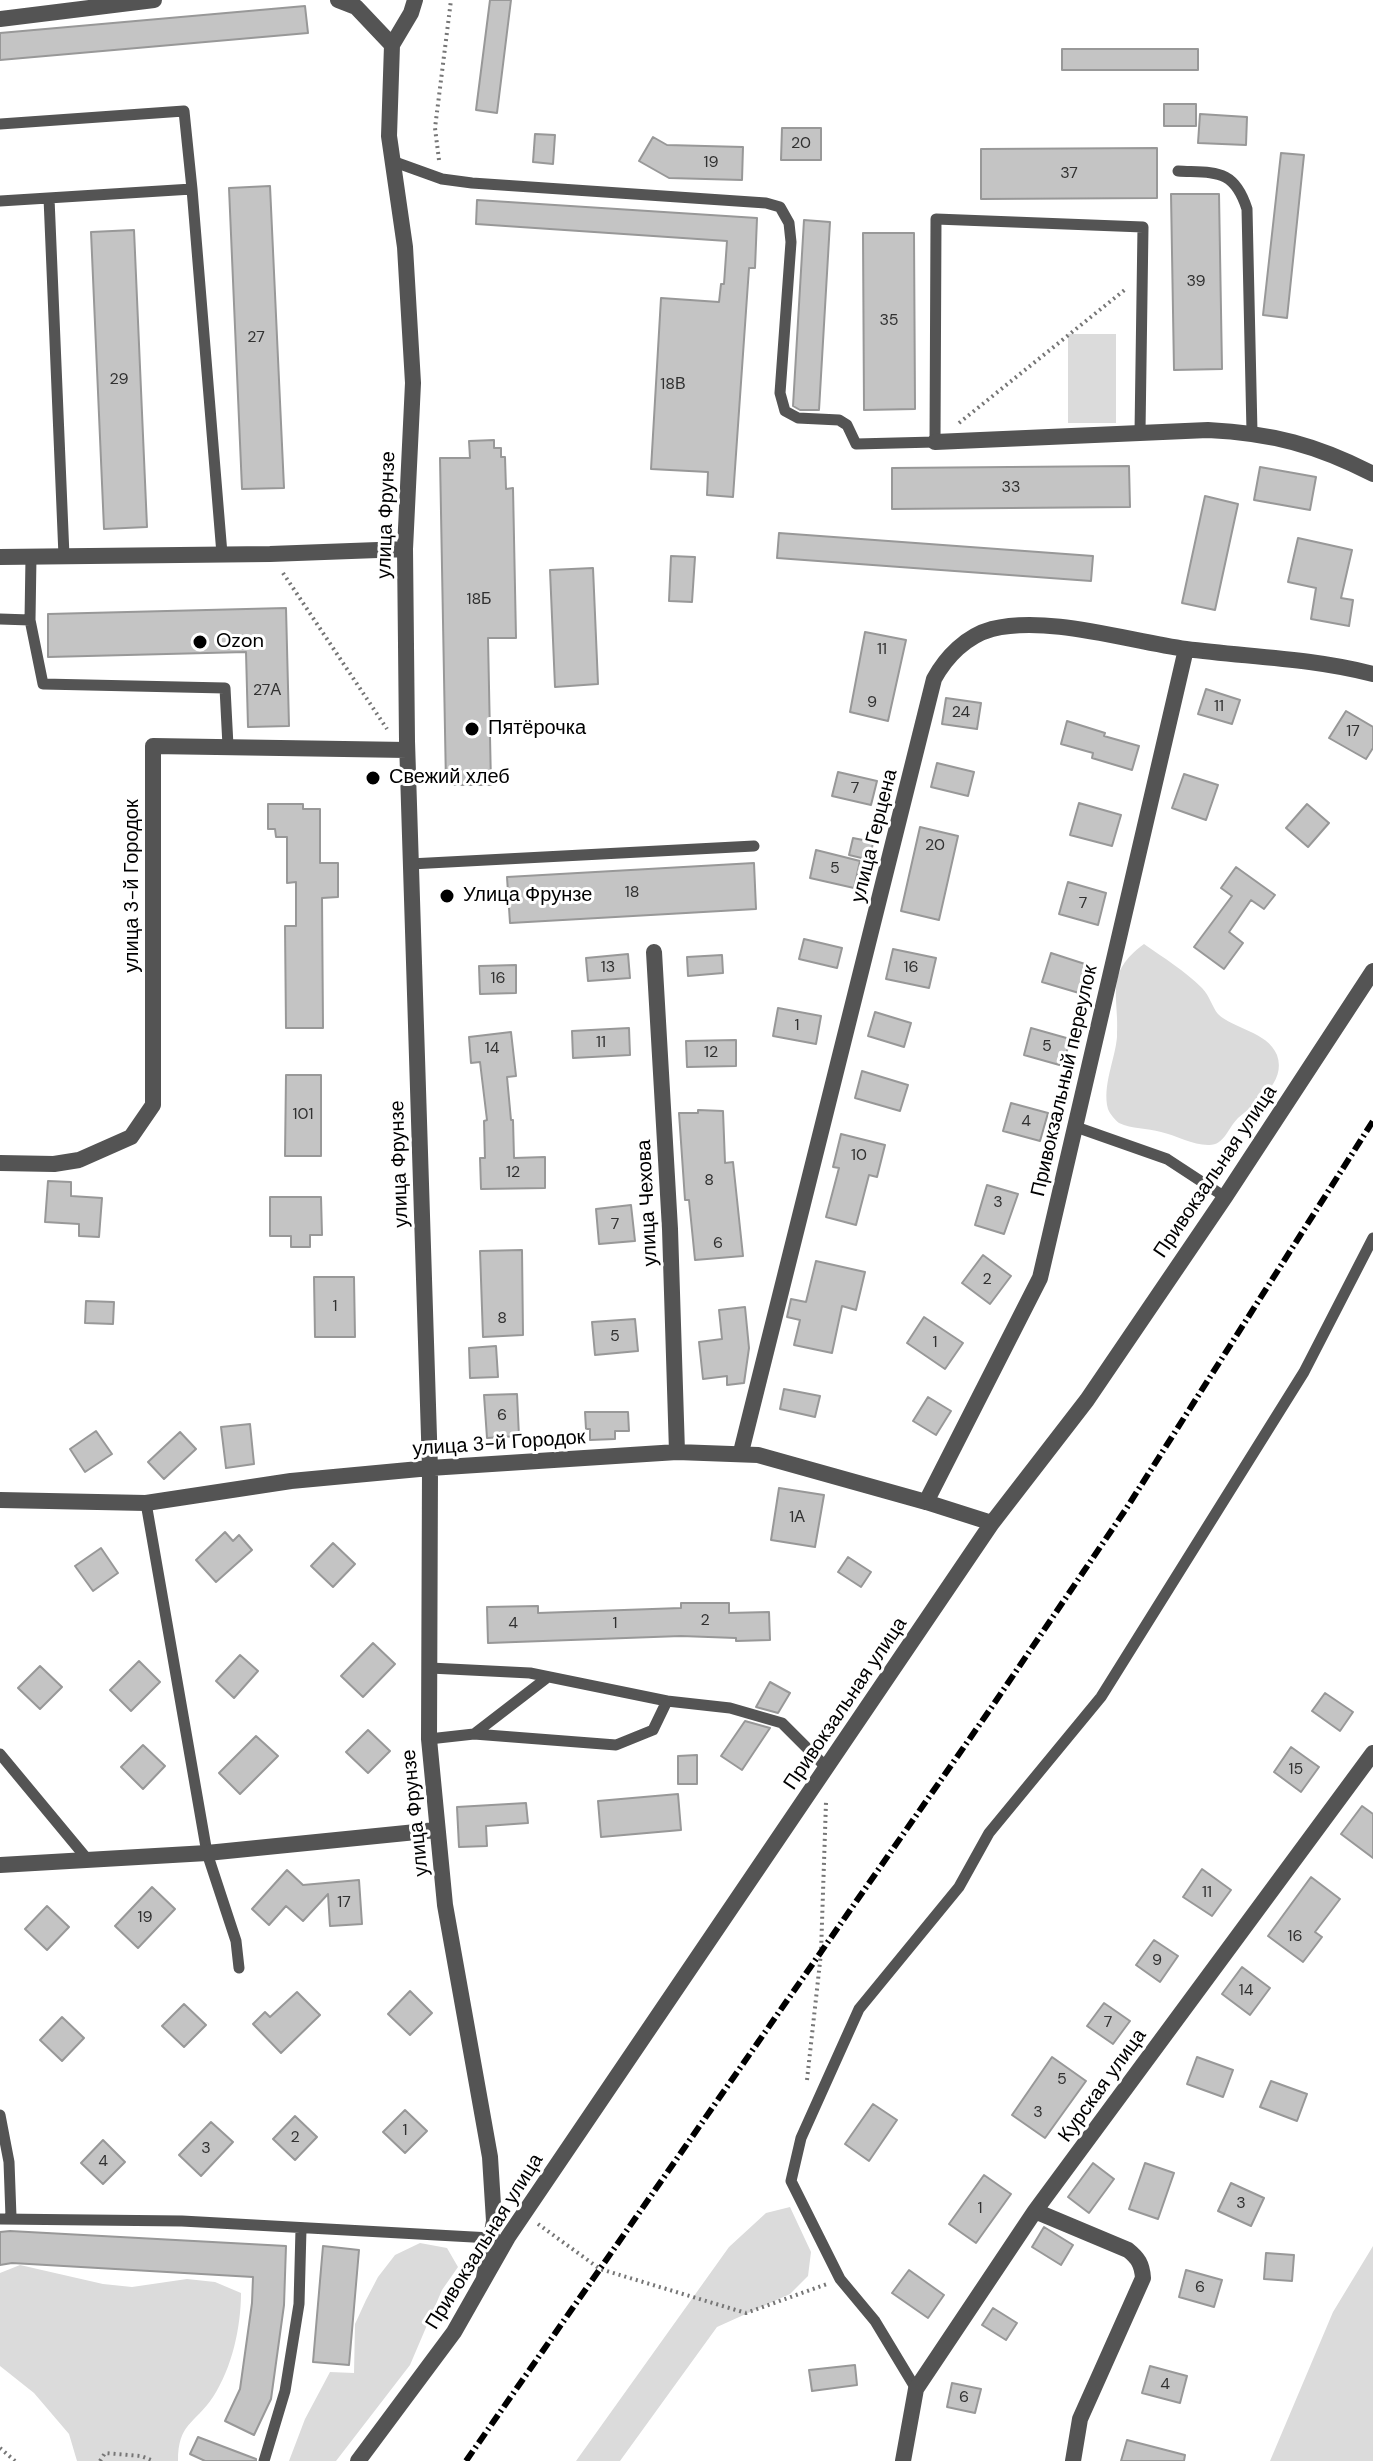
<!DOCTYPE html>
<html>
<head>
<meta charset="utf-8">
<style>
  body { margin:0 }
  canvas { display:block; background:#fff }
</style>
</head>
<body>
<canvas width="1373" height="2461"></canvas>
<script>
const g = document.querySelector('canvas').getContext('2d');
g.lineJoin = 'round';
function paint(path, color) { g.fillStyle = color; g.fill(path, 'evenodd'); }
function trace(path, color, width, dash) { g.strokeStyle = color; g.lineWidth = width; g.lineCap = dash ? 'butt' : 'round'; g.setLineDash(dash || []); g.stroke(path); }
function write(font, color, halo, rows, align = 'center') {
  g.font = font + ' "DM Sans",sans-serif'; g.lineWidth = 6; g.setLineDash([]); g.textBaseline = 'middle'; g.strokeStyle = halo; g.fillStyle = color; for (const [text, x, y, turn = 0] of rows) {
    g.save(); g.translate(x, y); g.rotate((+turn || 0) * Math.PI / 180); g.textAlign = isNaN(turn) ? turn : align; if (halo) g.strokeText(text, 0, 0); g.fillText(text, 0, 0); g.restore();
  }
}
paint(new Path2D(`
  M1068,334H1116V423H1068Z
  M1144,944C1164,958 1185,971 1202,988C1210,996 1212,1007 1218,1014C1233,1029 1267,1031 1277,1055C1287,1083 1255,1103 1238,1118C1228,1128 1224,1146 1208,1145C1193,1145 1175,1135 1161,1132C1147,1128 1132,1129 1119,1123C1115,1120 1110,1114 1108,1109C1102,1086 1115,1060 1117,1037C1120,996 1103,974 1144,944Z
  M790,2207L811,2252L808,2276L790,2294L717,2327L620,2461H576L729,2247L766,2213Z
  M420,2243L447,2248L458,2267L442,2290L410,2365L336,2461H289L305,2419L330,2372L354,2373L355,2324L366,2300L378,2277L395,2255Z
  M1373,2246V2461H1270L1333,2312Z
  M20,2265L103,2284L132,2287L187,2279L215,2282L241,2293C241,2327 232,2368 213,2397C194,2425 178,2423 178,2461H77L69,2434L34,2393L0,2366V2273Z`), '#dbdbdb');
const building = new Path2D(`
  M490,0H511L497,113L476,110Z
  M305,6L308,33L0,60V33Z
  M1062,49H1198V70H1062Z
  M1164,104H1196V126H1164Z
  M1200,114L1247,117L1246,145L1198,143Z
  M782,128H821V160H781Z
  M535,134L555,135L553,164L533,162Z
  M653,137L667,145L743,147L742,180L669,178L639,161Z
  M1157,148V198L981,199V149Z
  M1281,153L1304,155L1287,318L1263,315Z
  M270,186L284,488L242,489L229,188Z
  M1171,194H1219L1222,369L1174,370Z
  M477,200L757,218L755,268H749L733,497L707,495L708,472L651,469L661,298L719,302L721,284H724L727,241L476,224Z
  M804,220L830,222L819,410H800L793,406Z
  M134,230L147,527L104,529L91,232Z
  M863,233H914L915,409L864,410Z
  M494,440V448H501V457H505L506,489L513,488L516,638H488L491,785H446L440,458H470L469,441Z
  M1129,466L1130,507L892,509V468Z
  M1260,467L1316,477L1310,510L1254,500Z
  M1205,496L1238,504L1215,610L1182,603Z
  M779,533L1093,556L1091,581L777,558Z
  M1298,538L1352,550L1341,598L1353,600L1349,626L1311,619L1316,588L1288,582Z
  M671,556L695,557L692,602L669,601Z
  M593,568L598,684L555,687L550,570Z
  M286,608L289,726L248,727L246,652L48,657V614Z
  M865,632L906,640L888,721L850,712Z
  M1206,689L1240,700L1232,724L1198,714Z
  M946,698L981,703L977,729L942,724Z
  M1346,711L1373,727V748L1366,759L1329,738Z
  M1067,721L1105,733L1104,736L1139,746L1132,770L1092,758L1093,753L1061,744Z
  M937,763L974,772L968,796L931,787Z
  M838,772L877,781L871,805L832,796Z
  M1184,774L1218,785L1206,820L1172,808Z
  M1079,803L1121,815L1112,846L1070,835Z
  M268,804H303V809H320V863H338V897L322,898L323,1028H286L285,926H296V882L287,883V837H276L275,829H268Z
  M1307,804L1329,823L1308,847L1286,828Z
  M920,827L958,836L939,920L901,911Z
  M853,838L873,842L870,860L849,855Z
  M816,850L860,861L854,888L810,878Z
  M754,863L756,909L510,923L507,877Z
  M1236,867L1275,895L1264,909L1251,900L1229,932L1243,943L1224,969L1194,947L1232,896L1221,888Z
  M1068,882L1106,893L1098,925L1059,914Z
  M804,939L842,948L837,968L799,959Z
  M893,949L936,958L929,988L886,979Z
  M1051,953L1088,965L1079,993L1042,982Z
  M628,954L630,978L588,981L586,958Z
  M722,955L723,973L688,976L687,957Z
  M516,965V993L480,994L479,966Z
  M778,1008L821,1016L816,1044L773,1036Z
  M875,1012L911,1023L904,1047L868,1036Z
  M629,1028L630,1055L573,1058L572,1031Z
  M1031,1028L1070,1039L1063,1066L1024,1055Z
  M511,1032L516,1076L507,1077L511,1120H513L514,1158L545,1157V1188L481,1189L480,1158H485L484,1121L487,1120L480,1062L471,1063L469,1037Z
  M736,1040V1066L687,1067L686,1041Z
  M862,1071L908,1085L900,1111L855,1098Z
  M286,1075H321V1156H285Z
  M1011,1103L1048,1113L1040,1141L1003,1131Z
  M698,1110L723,1111L725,1163L733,1162L743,1256L695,1260L689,1200H685L679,1113H698Z
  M841,1134L885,1145L877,1177L869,1175L856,1225L826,1217L839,1168L833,1167Z
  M48,1181L71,1182V1196L102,1198L99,1237L79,1236V1224L45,1222Z
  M987,1185L1018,1194L1004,1234L975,1225Z
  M270,1197H321L322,1235H310V1247H291V1236H270Z
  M631,1205L635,1241L599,1244L596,1209Z
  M522,1250L523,1335L483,1337L480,1251Z
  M983,1255L1011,1276L990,1304L962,1283Z
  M816,1261L865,1272L856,1310L842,1306L832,1353L794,1345L800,1320L787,1317L791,1299L806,1302Z
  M314,1277H354L355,1337H315Z
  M86,1301L114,1302L113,1324L85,1323Z
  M745,1307L749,1348L744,1383L727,1385V1376L703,1379L699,1342L722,1339L719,1310Z
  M924,1317L963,1343L945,1369L907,1343Z
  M635,1319L638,1351L595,1355L592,1322Z
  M496,1346L498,1377L470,1378L469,1348Z
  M784,1389L820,1396L815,1417L780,1409Z
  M517,1394L519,1436L487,1438L484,1395Z
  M928,1397L951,1411L936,1435L913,1421Z
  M585,1412H628L629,1431H615V1439L590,1440V1429H586Z
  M250,1424L254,1464L226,1468L221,1427Z
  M96,1431L112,1454L85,1472L70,1449Z
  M180,1432L196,1449L164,1479L148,1462Z
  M779,1488L824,1495L815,1547L771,1540Z
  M225,1532L233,1541L239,1535L252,1550L216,1582L196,1560Z
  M333,1543L355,1564L333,1587L311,1566Z
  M101,1548L118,1573L93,1591L75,1566Z
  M848,1557L871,1572L861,1587L838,1572Z
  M681,1603H729V1613L769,1612L770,1640L736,1641V1638L681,1636L488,1643L487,1607L538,1606V1613L681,1608Z
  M373,1643L395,1664L363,1697L341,1676Z
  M240,1655L258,1671L234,1698L216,1681Z
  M139,1661L160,1682L131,1711L110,1690Z
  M40,1666L62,1687L40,1709L18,1688Z
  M770,1682L790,1693L778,1713L756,1707Z
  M1325,1693L1353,1712L1340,1731L1312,1711Z
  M745,1721L770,1728L742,1770L721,1756Z
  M368,1730L390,1751L368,1773L346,1752Z
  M256,1736L278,1756L240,1794L219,1773Z
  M143,1745L165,1766L143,1789L121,1767Z
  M1291,1747L1319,1767L1301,1792L1274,1772Z
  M697,1755V1784H678V1756Z
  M678,1794L681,1830L601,1837L598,1801Z
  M526,1803L528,1823L486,1826L487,1846L459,1847L457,1807Z
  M1362,1806L1373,1814V1858L1341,1834Z
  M1202,1869L1231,1890L1212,1916L1183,1897Z
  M287,1870L303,1885L359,1880L362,1924L330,1926L328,1894L303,1921L286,1906L269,1925L252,1909Z
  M1311,1877L1340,1899L1315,1932L1322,1937L1303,1962L1268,1936Z
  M152,1887L175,1909L138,1948L115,1926Z
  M47,1906L69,1927L47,1950L25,1929Z
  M1154,1940L1178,1956L1160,1982L1136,1965Z
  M1242,1967L1270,1988L1250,2015L1222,1994Z
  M410,1991L432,2013L410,2035L388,2014Z
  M297,1992L320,2015L281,2053L253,2024L265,2012L270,2017Z
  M1104,2003L1130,2021L1113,2044L1087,2026Z
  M184,2004L206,2025L184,2047L162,2026Z
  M62,2017L84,2038L62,2061L40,2040Z
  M1052,2057L1086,2081L1045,2138L1012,2115Z
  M1197,2057L1233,2070L1223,2097L1187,2084Z
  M1271,2081L1307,2094L1297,2121L1260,2107Z
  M873,2104L897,2120L869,2161L845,2144Z
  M405,2110L427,2131L405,2153L383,2132Z
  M295,2116L317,2137L295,2160L273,2139Z
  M211,2122L233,2142L201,2176L179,2155Z
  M103,2140L125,2162L103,2184L81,2163Z
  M1093,2163L1114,2179L1089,2213L1068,2197Z
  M1145,2163L1174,2173L1158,2219L1129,2209Z
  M984,2175L1011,2194L976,2243L949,2224Z
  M1231,2183L1264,2198L1251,2226L1218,2211Z
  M1044,2227L1073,2245L1061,2265L1032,2247Z
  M10,2231L286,2246L284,2305L271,2399L254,2435L225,2421L240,2389L252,2303L253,2277L12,2263L0,2265V2232Z
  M323,2246L359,2250L349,2365L313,2362Z
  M1266,2253L1294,2255L1292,2281L1264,2279Z
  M909,2270L944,2295L928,2318L892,2293Z
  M1186,2270L1222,2280L1214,2307L1179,2297Z
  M993,2308L1017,2323L1006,2340L982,2325Z
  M855,2365L857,2385L812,2391L809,2370Z
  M1150,2366L1187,2376L1180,2403L1142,2393Z
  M952,2383L981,2389L975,2413L947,2407Z
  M198,2437L256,2459V2461H205L190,2454Z
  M1127,2440L1185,2455L1184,2461H1121Z`);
paint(building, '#c4c4c4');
trace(building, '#989898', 2);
trace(new Path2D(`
  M439,160L435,128L451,0
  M959,423L1127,288
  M283,573L387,729
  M807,2080L821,1953L826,1802
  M538,2224L600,2269L746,2313L827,2284
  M0,2448L15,2461
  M100,2461L105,2453L141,2456L154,2461`), '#767676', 4, [2, 4]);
trace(new Path2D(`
  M0,124L184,111L192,189
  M392,161L442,179L472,183L766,203L780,207L789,223L791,242L780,393L785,411L798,418L839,420L847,425L856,444L935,442L936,219L1143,227L1140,432
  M1178,171C1215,173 1234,168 1247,209L1252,432
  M49,198L64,556
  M0,201L192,189L222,554
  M31,557L30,620L43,684L225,688L228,746
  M0,619L30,620
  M410,864L754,846
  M1076,1127L1167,1159L1225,1197
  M146,1503L207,1853L236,1941L239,1968
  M430,1668L530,1673L667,1701
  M474,1734L548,1677
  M429,1739L474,1734L616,1745L653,1730L667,1701L730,1708L782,1723L827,1768
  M0,1754L88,1860
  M0,2115L9,2162L11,2217
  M0,2219L182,2221L491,2238
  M916,2389L875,2321L840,2279L791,2181L801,2138L859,2009L959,1887L989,1833L1101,1697L1304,1372L1373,1238
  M264,2461L285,2391L299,2304L301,2229`), '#545454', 11);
trace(new Path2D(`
  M338,0L356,7L392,45
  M415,0L411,13L392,45L389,136L405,247L413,383L405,549L407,741L430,1468L429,1739L445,1905L490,2157L494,2221L484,2278
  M0,19L154,0
  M935,442L1208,430C1271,433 1317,445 1373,474
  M0,557L270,554L405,549
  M654,952L670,1229L677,1452
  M0,1163L54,1164L79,1160L131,1137L153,1105V746L407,750
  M741,1452L934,679C946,657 966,636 992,629C1048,615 1128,641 1186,649C1248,657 1312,658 1373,674
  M0,1500L146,1503L291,1481L430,1468L677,1452L758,1455L926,1502L992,1523
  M926,1502L1040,1278L1186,649
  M0,1865L207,1853L436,1830
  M1035,2211L1128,2250C1138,2258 1142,2264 1143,2278L1080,2419L1073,2461
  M358,2461L454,2332L508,2237L672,1995L992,1523L1087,1400L1225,1197L1373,971
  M903,2461L916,2389L1035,2211L1373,1753`), '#545454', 16);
trace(new Path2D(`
  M466,2461L989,1711L1126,1509L1373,1121`), '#000', 6, [12, 4, 2, 4]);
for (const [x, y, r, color] of [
  [200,642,8,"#000"],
  [472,729,8,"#000"],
  [373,778,8,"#000"],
  [447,896,8,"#000"]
]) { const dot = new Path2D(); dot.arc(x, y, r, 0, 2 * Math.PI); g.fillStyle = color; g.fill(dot); trace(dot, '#fff', 3); }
write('16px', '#313131', null, [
  ["20",801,144],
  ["19",711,163],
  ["37",1069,174],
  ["39",1196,282],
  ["35",889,321],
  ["27",256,338],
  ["29",119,380],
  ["18В",673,385],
  ["33",1011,488],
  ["18Б",479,600],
  ["11",882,650],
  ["27А",267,691],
  ["9",872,703],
  ["11",1219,707],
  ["24",961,713],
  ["17",1353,732],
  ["7",855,789],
  ["20",935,846],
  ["5",835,869],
  ["18",632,893],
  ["7",1083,904],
  ["13",608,968],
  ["16",911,968],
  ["16",498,979],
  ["1",797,1026],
  ["11",601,1043],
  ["5",1047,1047],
  ["14",492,1049],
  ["12",711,1053],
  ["101",303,1115],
  ["4",1026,1122],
  ["10",859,1156],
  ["12",513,1173],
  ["8",709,1181],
  ["3",998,1203],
  ["7",615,1225],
  ["6",718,1244],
  ["2",987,1280],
  ["1",335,1307],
  ["8",502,1319],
  ["5",615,1337],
  ["1",935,1343],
  ["6",502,1416],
  ["1А",797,1518],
  ["2",705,1621],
  ["4",513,1624],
  ["1",615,1624],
  ["15",1296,1770],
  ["11",1207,1893],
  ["17",344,1903],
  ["19",145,1918],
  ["16",1295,1937],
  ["9",1157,1961],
  ["14",1246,1991],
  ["7",1108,2023],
  ["5",1062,2080],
  ["3",1038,2113],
  ["1",405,2131],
  ["2",295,2138],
  ["3",206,2149],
  ["4",103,2162],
  ["3",1241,2204],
  ["1",980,2209],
  ["6",1200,2288],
  ["4",1165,2385],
  ["6",964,2398]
]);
write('20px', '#000', '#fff', [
  ["улица Фрунзе",387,515,-88],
  ["улица Герцена",875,836,-76],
  ["улица 3-й Городок",133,886,-90],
  ["Привокзальный переулок",1065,1081,-77],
  ["улица Фрунзе",400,1164,-92],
  ["Привокзальная улица",1216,1172,-56],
  ["улица Чехова",648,1203,-93],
  ["улица 3-й Городок",499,1444,-4],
  ["Привокзальная улица",846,1704,-56],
  ["улица Фрунзе",416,1813,-96],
  ["Курская улица",1103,2086,-54],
  ["Привокзальная улица",485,2242,-58]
]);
write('20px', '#000', '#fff', [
  ["Ozon",216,642],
  ["Пятёрочка",488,729],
  ["Свежий хлеб",389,778],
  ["Улица Фрунзе",463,896]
], 'left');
</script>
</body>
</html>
